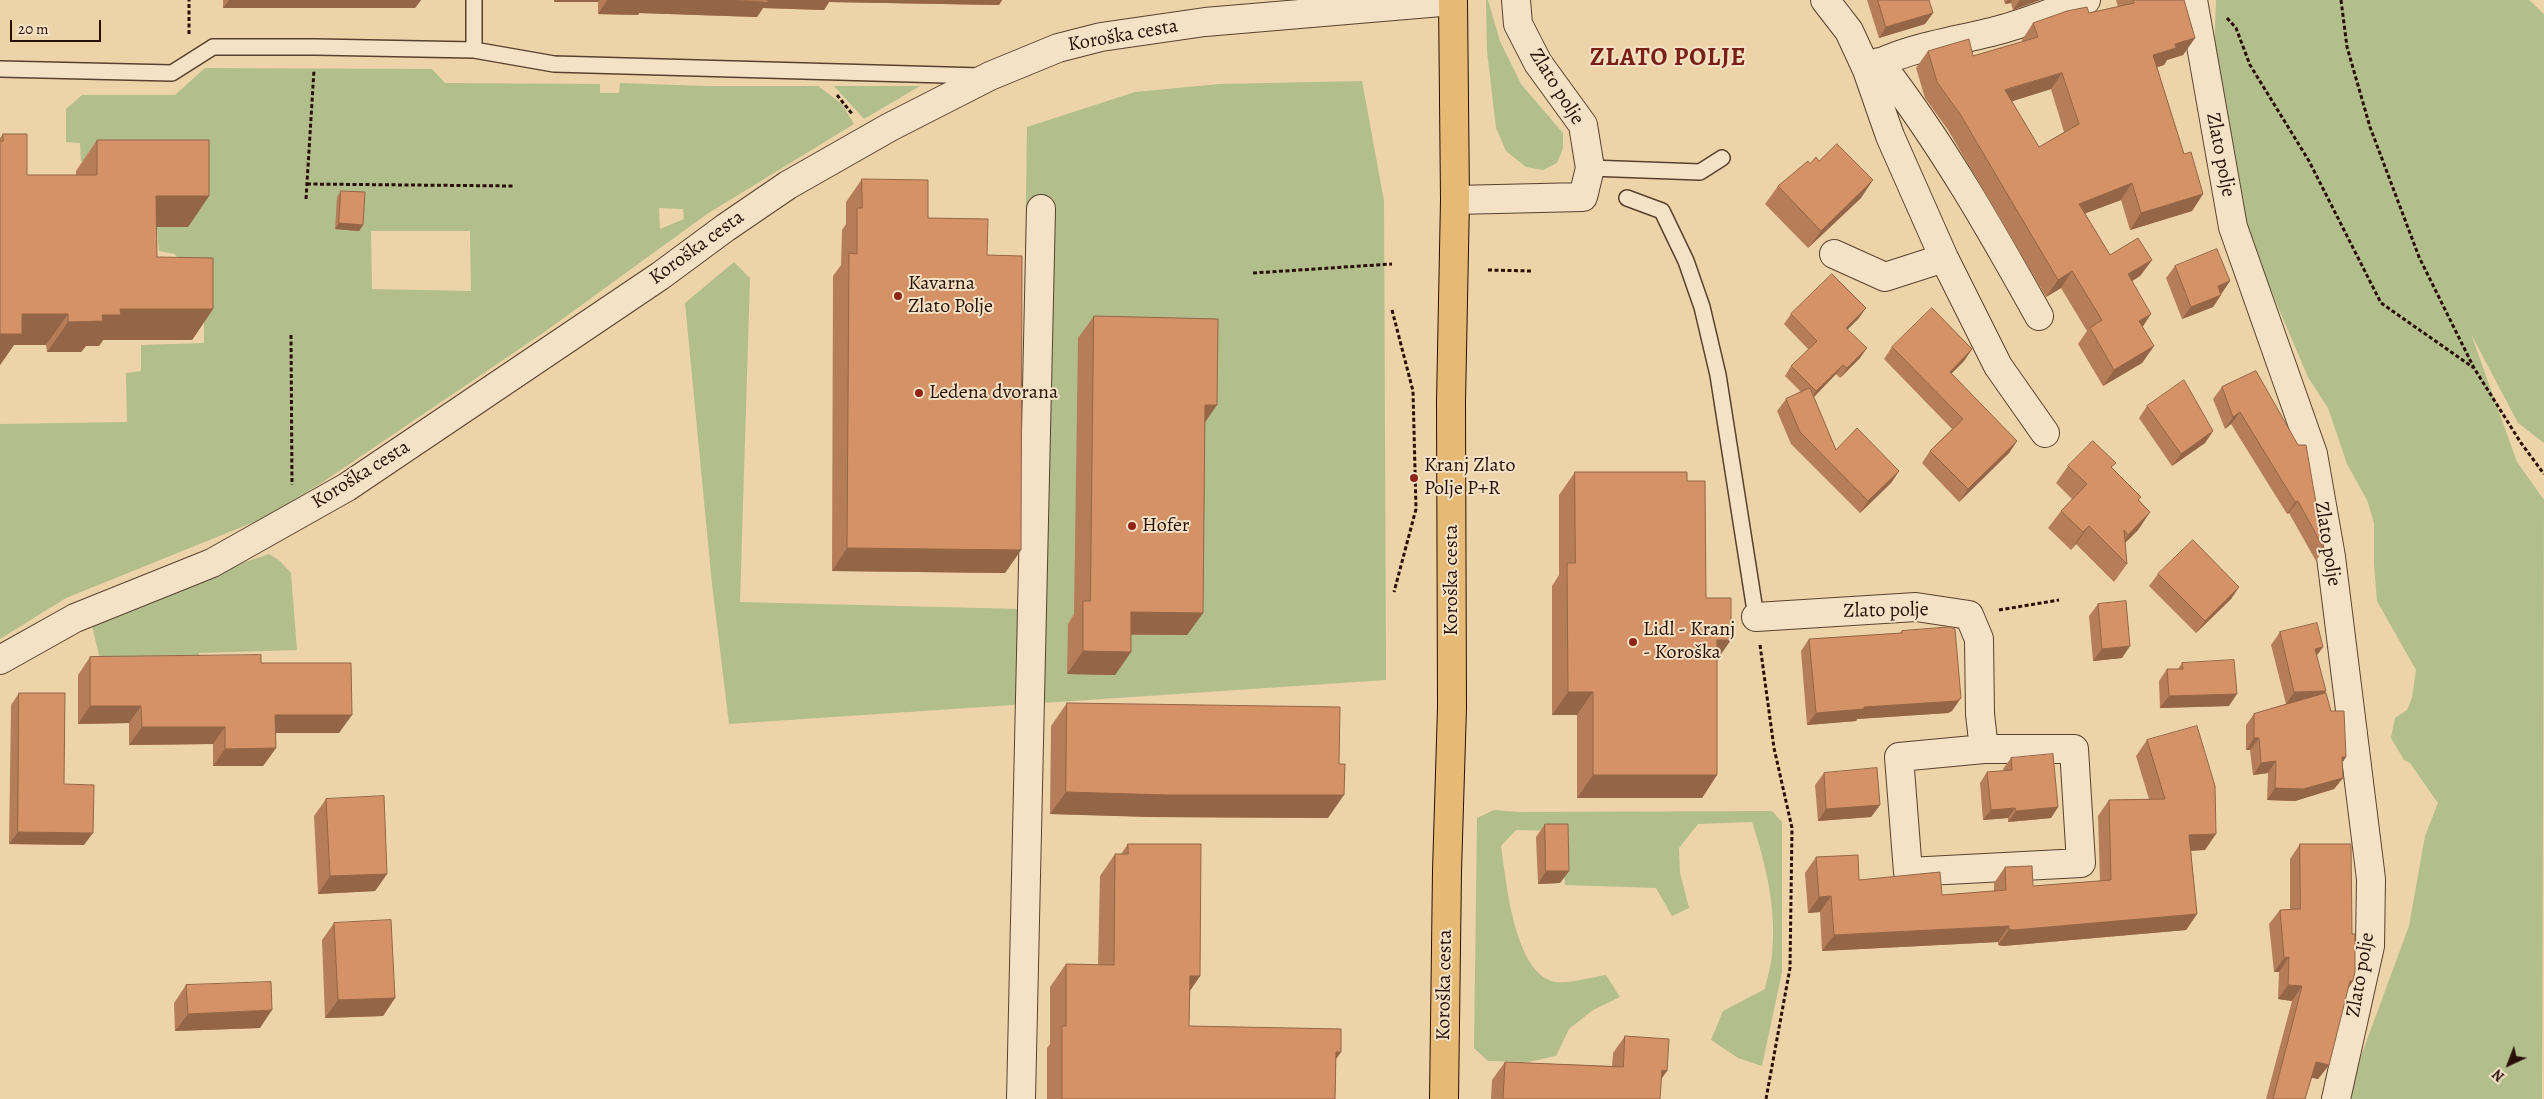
<!DOCTYPE html>
<html>
<head>
<meta charset="utf-8">
<style>
  body { margin:0 }
  #map { position:relative; width:2544px; height:1099px; overflow:hidden; background:#edd3a8; font-family:Alegreya,serif }
  canvas { display:block }
  .north { position:absolute; left:2484px; top:1039px; width:50px; height:50px; -webkit-text-stroke:4px #f3e2c6; paint-order:stroke; rotate:223deg; font-size:14px; font-weight:700; line-height:20px; text-align:center; color:#281007 }
  .north::after { content:''; display:block; margin:auto; width:18px; height:22px; background:#281007; clip-path:polygon(50% 0,100% 100%,50% 72%,0 100%) }
  .scale { position:absolute; left:10px; top:20px; width:91px; height:22px; box-sizing:border-box; border:2px solid #281007; border-top:0; padding-left:6px; font-size:15px; line-height:18px; white-space:nowrap; color:#281007; -webkit-text-stroke:4px #f3e2c6; paint-order:stroke }
</style>
</head>
<body>
<div id="map">
<canvas width="2544" height="1099"></canvas>
<div class="north">N</div>
<div class="scale">20 m</div>
</div>
<script>
const g = document.querySelector('canvas').getContext('2d');
g.lineJoin = 'round';
function paint(path, color) { g.fillStyle = color; g.fill(path, 'evenodd'); }
function trace(path, color, width, dash) { g.strokeStyle = color; g.lineWidth = width; g.lineCap = dash ? 'butt' : 'round'; g.setLineDash(dash || []); g.stroke(path); }
function write(font, color, halo, rows, align = 'center') {
  g.font = font + ' Alegreya,serif'; g.lineWidth = 4; g.setLineDash([]); g.textBaseline = 'middle'; g.strokeStyle = halo; g.fillStyle = color; for (const [text, x, y, turn = 0] of rows) {
    g.save(); g.translate(x, y); g.rotate((+turn || 0) * Math.PI / 180); g.textAlign = isNaN(turn) ? turn : align; if (halo) g.strokeText(text, 0, 0); g.fillText(text, 0, 0); g.restore();
  }
}
paint(new Path2D(`
  M1486,0H1488L1500,41L1521,84L1563,133V148L1557,163L1543,170L1526,167L1506,151L1496,128L1487,51Z
  M2216,0H2529L2544,14V443L2518,423L2471,334L2517,462L2544,500L2542,1099H2351L2354,1075L2409,926L2425,836L2438,803L2410,763L2404,760L2391,738L2395,718L2407,710L2412,698L2416,670L2377,601L2374,564V523L2367,500L2347,464L2328,408L2308,377L2263,272L2245,223L2213,86Z
  M205,68L432,69L445,83L600,84V93H619L620,83L707,86H818L842,104L854,124L707,214L543,333L320,484L264,518L66,598L0,639V424L127,422L126,373L141,371V345L204,343V308L190,278L175,254L159,251L157,227H187L191,160L81,161L80,143L66,142V109L82,95H175ZM659,208L683,209L684,219L660,229ZM371,231H470L471,291L372,289Z
  M1362,81L1384,201L1386,680L729,724L712,584L685,303L734,262L750,278L740,602L1020,609L1027,127L1135,92L1219,84Z
  M834,86H920L864,119Z
  M269,554L280,561L291,573L297,650L199,653L198,665L101,664L91,621L230,567Z
  M1494,810L1518,812L1772,811L1782,822V972L1762,1066L1738,1058L1711,1040L1723,1011L1765,989C1767,978 1771,967 1772,955C1777,910 1766,864 1752,822L1698,824L1679,848L1680,873L1689,908L1672,916L1656,888L1565,885L1563,831L1516,830L1501,846C1506,879 1514,976 1556,982C1568,984 1593,977 1606,975L1620,997L1593,1010L1569,1029L1556,1056L1528,1062L1488,1061L1474,1048L1477,818Z`), '#b2be8c');
const service = new Path2D(`
  M474,0V50
  M0,69L172,73L213,47H316L474,50L554,64L981,76
  M1590,168L1700,172L1722,158
  M1627,198L1662,211L1686,261L1702,307L1718,375L1756,617`);
const minor = new Path2D(`
  M1825,0L1849,31L1867,70L1890,136L1944,258L1998,366L2045,433
  M2193,0L2233,227L2313,454L2331,557L2371,879L2370,946L2336,1099
  M1879,62C1941,142 1990,228 2039,316
  M1867,70C1901,48 1959,41 1999,30C2029,22 2057,10 2086,0
  M1455,200L1583,197L1590,168L1583,125L1538,63L1518,24L1516,0
  M1834,254L1885,277L1944,258
  M1756,617L1916,607L1969,615L1979,639L1980,714L1984,749H2074L2081,863L1908,872L1899,757L1984,749
  M0,660L75,618L212,563L347,487L660,276L725,228L788,185L890,127L990,76L1058,48L1101,37L1205,22L1453,1
  M1021,1099L1041,209`);
const primary = new Path2D(`
  M1444,1099L1447,871L1452,708L1451,402L1455,200L1453,0`);
trace(service, '#59412f', 18);
trace(minor, '#59412f', 30);
trace(primary, '#281007', 30);
trace(new Path2D(`
  M2341,0L2347,47L2370,127L2419,257L2474,368L2521,443L2544,474
  M2227,18L2236,28L2250,65L2309,161L2381,303L2474,368
  M189,34V0
  M837,95L853,115
  M307,184L514,186
  M306,199L314,70
  M1488,270L1532,271
  M1253,273L1392,264
  M1392,310L1413,391L1416,509L1394,592
  M291,335L292,485
  M1999,610L2059,600
  M1760,645L1774,748L1792,828L1790,968L1766,1099`), '#281007', 3, [4, 2.5]);
trace(service, '#f3e2c6', 15);
trace(minor, '#f3e2c6', 28);
trace(primary, '#e6ba74', 28);
paint(new Path2D(`
  M223,0H421L415,8H223Z
  M554,0H1002L999,5L829,2L824,10L763,8L757,17L639,13L638,15L598,14V2H554Z
  M1867,0H1929L1933,13L1925,24L1879,38Z
  M2004,0H2040L2013,10L2011,3L2005,4Z
  M2116,0H2184L2195,38L2183,55L2167,60L2164,65L2157,67L2184,154L2203,194L2192,211L2130,230L2121,200L2085,213L2110,255L2152,260L2140,276L2132,281L2142,327L2154,346L2142,363L2103,386L2078,344L2087,331L2061,288L2046,297L1948,130L1925,98L1916,68L1928,51L1973,56L2022,42V40L2033,23L2089,13L2118,7ZM2051,89L2064,132L2039,147L2012,101Z
  M3,134L27,175H76V171L97,140L209,196L188,227H157V257L213,309L192,340H103L99,346H86L81,352H47L46,345H14L0,365V138Z
  M1819,161L1861,198L1808,248L1765,204L1778,186L1810,164Z
  M862,179L928,218L987,255L1021,550L1005,573L832,571L833,276L841,265L842,230L846,224V202Z
  M341,191L363,225L359,231L335,229L337,197Z
  M2175,266L2222,293L2221,294V295L2213,307L2182,319L2166,278Z
  M1791,314L1859,318L1848,329L1860,358L1840,378L1836,374L1814,397L1836,450L1899,471L1891,483L1860,513L1791,444L1777,411L1786,399L1801,392L1785,376L1791,366L1809,350L1784,324Z
  M1094,316L1205,423L1203,613L1187,635H1131V652L1115,675L1067,674L1068,624L1074,614L1078,338Z
  M1892,347L1972,349L1964,361L1951,374L2017,441L2009,453L1959,502L1922,463L1930,451L1952,429L1884,359Z
  M2256,371L2324,549L2316,561L2289,513L2287,514L2231,424L2225,429L2213,399L2222,387Z
  M2147,406L2213,431L2205,443L2172,466L2139,418Z
  M2068,466L2112,468L2139,500L2150,512L2138,530L2125,543L2127,564L2114,582L2076,544L2071,550L2048,528L2061,511L2072,499L2056,483Z
  M1575,472L1687,481L1706,598L1717,659V775L1702,798H1577V715H1552V586L1559,575V495Z
  M2158,574L2239,587L2231,599L2196,633L2149,586Z
  M2098,604L2122,658L2093,661L2089,616Z
  M1902,631L1952,711L1948,713L1857,719L1856,721L1807,725L1801,651L1809,639L1900,633Z
  M2280,632L2323,647L2317,655L2325,694L2346,757L2342,763L2343,778L2334,789L2295,801L2267,800L2268,773L2253,775L2250,750H2246V725L2254,714L2286,704L2271,645Z
  M90,657L261,663L339,733H276V748L263,766H213V744L129,745V723L78,724V675Z
  M2182,663L2229,706L2160,708L2159,681L2167,669H2178Z
  M19,693L64,784L84,845L9,844L11,705Z
  M1067,703L1328,818L1151,817L1050,814L1051,726Z
  M2147,740L2205,850L2191,851L2197,914L2186,930L2003,946L1998,945V942L1822,951L1820,912L1808,913L1805,873L1816,857L1859,880L1942,895L1994,891V883L2005,867L2033,886L2100,881L2098,816L2109,800L2149,799L2136,756Z
  M2011,758L2058,807L2051,818L2008,822V818L1983,820L1980,783L1987,772L2004,771L2003,769Z
  M1824,773L1880,805L1871,817L1818,821L1815,785Z
  M326,799L387,874L375,891L318,894L314,816Z
  M1545,824L1569,871L1560,883L1538,884L1536,837Z
  M1128,844L1200,976L1190,991L1189,1026L1341,1052L1336,1059L1335,1099H1047V1048L1050,1044V987L1066,964L1098,965L1100,876L1115,854H1121Z
  M2300,844L2352,934L2353,981L2348,989L2329,1065L2318,1079L2312,1078L2305,1099H2266L2292,1001L2278,999L2279,972H2274L2269,924L2280,910L2290,909V859Z
  M334,923L395,998L383,1016L325,1018L322,940Z
  M186,985L260,1028L175,1031L174,1003Z
  M1625,1036L1661,1079L1660,1099H1491L1492,1080L1505,1062L1612,1066L1613,1053Z`), '#b67e58');
paint(new Path2D(`
  M229,0H421L415,8H223Z
  M555,0H599L598,2H554Z
  M607,0H1002L999,5L829,2L824,10L763,8L757,17L639,13L638,15L598,14Z
  M2008,0H2012L2011,3L2005,4Z
  M2020,0H2040L2013,10Z
  M1933,13L1925,24L1879,38L1886,27Z
  M2195,38L2183,55L2167,60L2164,65L2141,72L2153,55L2175,44Z
  M2062,73L2051,89L1994,107L2005,90Z
  M1873,180L1861,198L1808,248L1821,231Z
  M2132,183L2121,200L2068,220L2079,204Z
  M2203,194L2192,211L2130,230L2141,213Z
  M156,196H209L188,227H135Z
  M339,223L363,225L359,231L335,229Z
  M2152,260L2140,276L2116,291L2128,274Z
  M2072,271L2061,288L2046,297L2058,280Z
  M2230,281L2222,293L2209,298L2218,286Z
  M2221,295L2213,307L2182,319L2191,307Z
  M1866,308L1859,318L1839,338L1846,328Z
  M120,309H213L192,340H103L99,346H86L81,352H47L68,322L102,315Z
  M22,314H68L46,345H14L0,365V334Z
  M2151,314L2140,331L2139,321Z
  M2154,346L2142,363L2103,386L2114,370Z
  M1867,348L1860,358L1840,378L1847,368Z
  M1972,349L1964,361L1941,384L1950,372Z
  M1843,365L1836,374L1810,401L1816,391Z
  M1205,405H1217L1201,428Z
  M2240,412L2231,424L2225,429L2233,417Z
  M2213,431L2205,443L2172,466L2181,454Z
  M2017,441L2009,453L1959,502L1968,489Z
  M1899,471L1891,483L1860,513L1868,501Z
  M2298,501L2289,513L2287,514L2295,502Z
  M2150,512L2138,530L2116,552L2128,535Z
  M2089,526L2076,544L2071,550L2083,532Z
  M847,548L1021,550L1005,573L832,571Z
  M2239,587L2231,599L2196,633L2205,621Z
  M1131,612L1203,613L1187,635L1115,634Z
  M1717,640H1731L1715,663Z
  M2130,646L2122,658L2093,661L2102,649Z
  M2323,647L2314,659L2315,649Z
  M1083,651L1131,652L1115,675L1067,674Z
  M2326,691L2318,704H2286L2294,692Z
  M1568,692H1593L1577,715H1552Z
  M2237,694L2229,706L2160,708L2169,696Z
  M1961,698L1952,711L1948,713L1857,719L1856,721L1807,725L1816,713L1864,707Z
  M90,706H141L129,723L78,724Z
  M275,715H352L339,733H263Z
  M142,727H225L213,744L129,745Z
  M2254,738H2259L2250,750H2246Z
  M276,748L263,766H213L225,749Z
  M2342,757H2346L2338,769Z
  M2276,761L2268,773L2253,775L2261,763Z
  M1593,775H1717L1702,798H1577Z
  M2343,778L2334,789L2295,801L2267,800L2275,788Z
  M1066,792L1344,795L1328,818L1151,817L1050,814Z
  M1880,805L1871,817L1818,821L1826,809Z
  M2058,807L2051,818L2008,822L2016,811Z
  M2015,808L2008,818L1983,820L1991,810Z
  M18,832L93,833L84,845L9,844Z
  M2216,834L2205,850L2178,851L2189,835Z
  M1546,871H1569L1560,883L1538,884Z
  M387,874L375,891L318,894L330,876Z
  M1831,896L1820,912L1808,913L1819,897Z
  M2197,914L2186,930L2003,946L1998,945L2009,929Z
  M2009,926L1998,942L1822,951L1834,935Z
  M2289,957L2279,972H2274L2284,958Z
  M1190,976H1200L1184,999Z
  M2350,981H2353L2343,996Z
  M2288,985L2302,986L2292,1001L2278,999Z
  M395,998L383,1016L325,1018L338,1000Z
  M272,1010L260,1028L175,1031L188,1014Z
  M1336,1052H1341L1325,1074Z
  M2316,1062L2329,1065L2318,1079L2306,1076Z
  M1662,1070L1667,1071L1655,1088Z`), '#946647');
const building = new Path2D(`
  M725,0H768V2Z
  M1878,0H1929L1933,13L1886,27Z
  M2133,0H2184L2195,38L2175,44L2176,48L2153,55L2184,154L2191,152L2203,194L2141,213L2132,183L2079,204L2110,255L2138,238L2152,260L2128,274L2151,314L2139,321L2154,346L2114,370L2090,328L2102,320L2072,271L2058,280L1960,114L1937,82L1928,51L1969,39L1973,56L2038,37L2033,23L2067,11L2087,7L2089,13L2134,3ZM2062,73L2079,124L2039,147L2005,90Z
  M3,134H27V175H97V140H209V196H156L157,257L213,258V309H120L121,315H102L103,321L68,322V314H22V334H0V141H3Z
  M1837,144L1873,180L1821,231L1778,186L1808,161L1810,164L1816,157L1819,161Z
  M862,179L928,180V218L988,219L987,255L1022,256L1021,550L847,548L849,253L857,254V208H862Z
  M341,191L365,192L363,225L339,223Z
  M2217,249L2230,281L2218,286L2221,295L2191,307L2175,266Z
  M1832,274L1866,308L1846,328L1867,348L1847,368L1843,365L1816,391L1791,366L1817,341L1791,314Z
  M1932,308L1972,349L1950,372L2017,441L1968,489L1930,451L1963,419L1892,347Z
  M1094,316L1218,319L1217,405H1205L1203,613L1131,612V652L1083,651V601H1090Z
  M2256,371L2298,445H2306L2324,549L2298,501L2295,502L2240,412L2233,417L2222,387Z
  M2184,380L2213,431L2181,454L2147,406Z
  M1810,388L1836,450L1857,428L1899,471L1868,501L1800,432L1786,399Z
  M2093,441L2116,463L2111,467L2141,497L2138,500L2150,512L2128,535L2124,530L2127,564L2089,526L2083,532L2061,511L2087,484L2068,466Z
  M1575,472H1687V481H1705L1706,598H1731V640H1717V775H1593V692H1568L1567,563H1575Z
  M2193,540L2239,587L2205,621L2158,574Z
  M2126,601L2130,646L2102,649L2098,604Z
  M2317,623L2323,647L2315,649L2326,691L2294,692L2280,632Z
  M1950,627L1955,629L1961,698L1957,701L1864,707V709L1816,713L1809,639L1902,633V631Z
  M261,655V663H351L352,715H275L276,748L225,749V727H142L141,706H90V657Z
  M2234,660L2237,694L2169,696L2167,669H2183L2182,663Z
  M19,693H65L64,784L94,785L93,833L18,832Z
  M2326,693L2331,711H2344L2346,757H2342L2343,778L2303,789L2275,788L2276,761L2261,763L2259,738H2254V714Z
  M1067,703L1340,707L1339,764H1345L1344,795H1167L1066,792Z
  M2197,726L2215,786L2216,834L2189,835L2197,914L2014,930L2009,929V926L1834,935L1831,896L1819,897L1816,857L1858,855L1859,880L1940,872L1942,895L2006,890L2005,867L2032,866L2033,886L2111,880L2109,800L2165,799L2147,740Z
  M2053,754L2058,807L2016,811L2015,808L1991,810L1987,772L2012,770L2011,758Z
  M1877,768L1880,805L1826,809L1824,773Z
  M384,796L387,874L330,876L326,799Z
  M1545,824H1568L1569,871H1546Z
  M1128,844H1201L1200,976H1190L1189,1026L1341,1029V1052H1336L1335,1099H1062V1026H1066V964L1114,965L1115,854H1128Z
  M2300,844H2351L2352,934H2355V972L2353,981H2350L2329,1065L2316,1062L2305,1099H2273L2302,986L2288,985L2289,957L2284,958L2280,910L2300,909Z
  M391,920L395,998L338,1000L334,923Z
  M271,982L272,1010L188,1014L186,985Z
  M1625,1036L1669,1039L1667,1071L1662,1070L1660,1099H1503L1505,1062L1623,1067Z`);
paint(building, '#d49266');
trace(building, '#946647', 1);
for (const [x, y, r, color] of [
  [898,296,5,"#8f2418"],
  [919,393,5,"#8f2418"],
  [1414,478,5,"#8f2418"],
  [1132,526,5,"#8f2418"],
  [1633,642,5,"#8f2418"]
]) { const dot = new Path2D(); dot.arc(x, y, r, 0, 2 * Math.PI); g.fillStyle = color; g.fill(dot); trace(dot, '#f3e2c6', 2); }
write('20px', '#281007', '#f3e2c6', [
  ["Koroška cesta",1123,36,-10],
  ["Zlato polje",1556,87,58],
  ["Zlato polje",2220,155,79],
  ["Koroška cesta",697,248,-36],
  ["Koroška cesta",361,475,-32],
  ["Zlato polje",2327,544,81],
  ["Koroška cesta",1452,580,-90],
  ["Zlato polje",1886,611,-1],
  ["Zlato polje",2361,975,-80],
  ["Koroška cesta",1445,985,-89]
]);
write('20px', '#281007', '#f3e2c6', [
  ["Kavarna",908,284],
  ["Zlato Polje",908,307],
  ["Ledena dvorana",929,393],
  ["Kranj Zlato",1424,466],
  ["Polje P+R",1424,489],
  ["Hofer",1142,526],
  ["Lidl - Kranj",1643,630],
  ["- Koroška",1643,653]
], 'left');
g.letterSpacing = '1px';
write('bold 25px', '#7a1f14', '#f3e2c6', [
  ["ZLATO POLJE",1668,59]
]);
g.letterSpacing = '0px';
</script>
</body>
</html>
